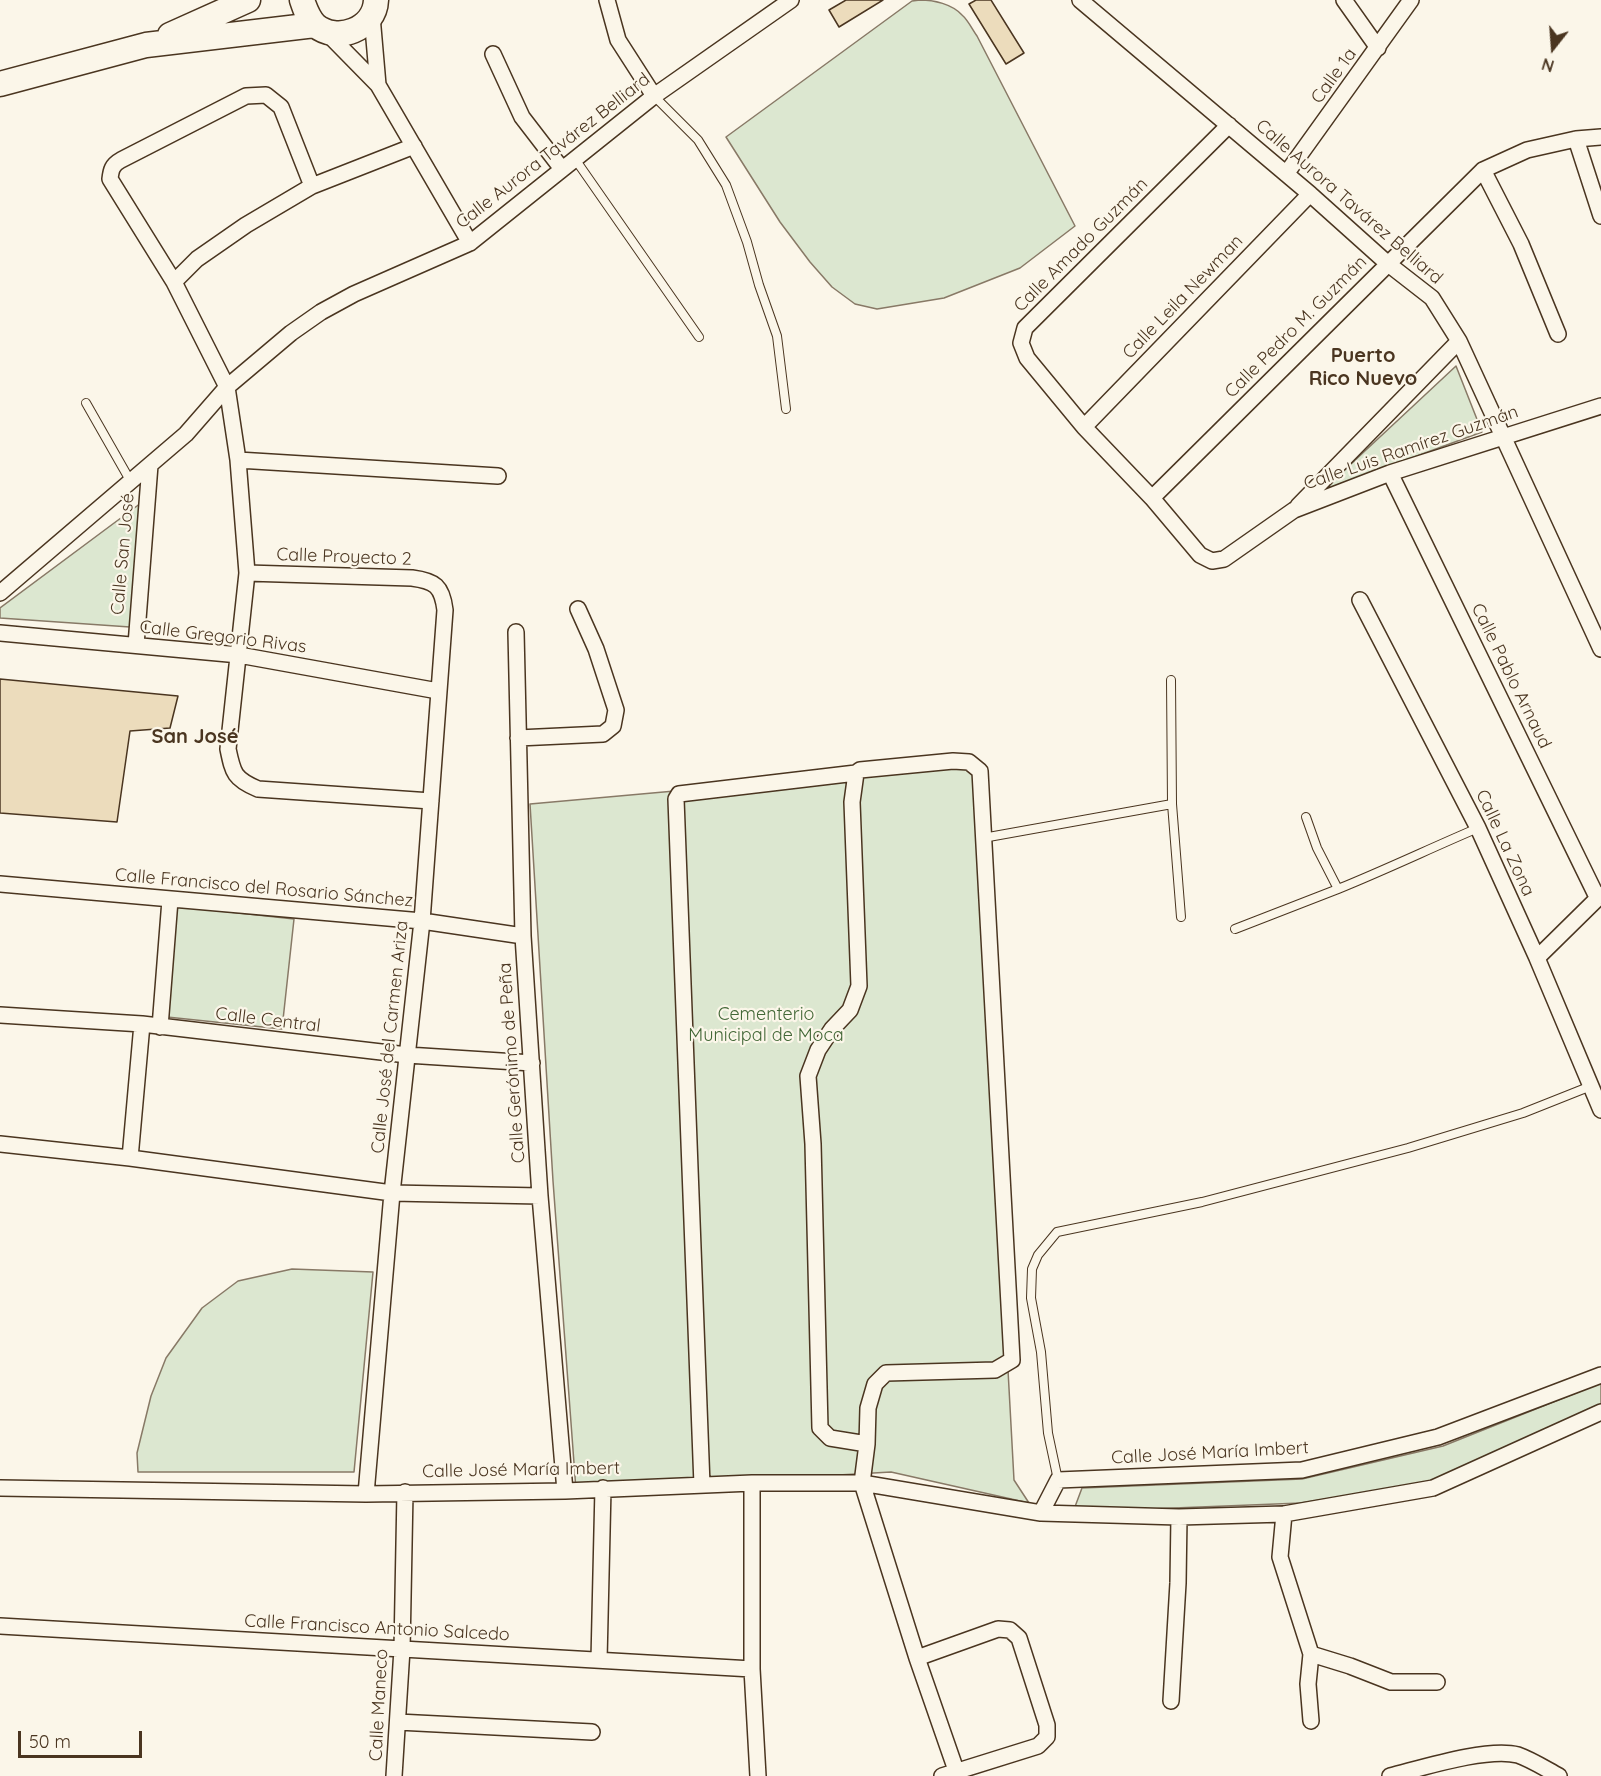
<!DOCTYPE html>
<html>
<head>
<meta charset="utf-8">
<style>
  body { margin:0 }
  #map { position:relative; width:1601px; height:1776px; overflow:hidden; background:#fbf6e9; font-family:Quicksand,sans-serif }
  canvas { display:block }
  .north { position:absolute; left:1523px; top:18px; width:60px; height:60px; -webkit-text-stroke:4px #fbf6e9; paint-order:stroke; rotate:197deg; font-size:16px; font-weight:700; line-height:24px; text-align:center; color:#4a3520 }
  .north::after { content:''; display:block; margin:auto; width:21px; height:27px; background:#4a3520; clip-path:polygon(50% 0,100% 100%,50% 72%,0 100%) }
  .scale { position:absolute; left:18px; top:1731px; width:124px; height:27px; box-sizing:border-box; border:3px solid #4a3520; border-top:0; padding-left:8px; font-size:18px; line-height:21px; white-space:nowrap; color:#4a3520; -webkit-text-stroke:4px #fbf6e9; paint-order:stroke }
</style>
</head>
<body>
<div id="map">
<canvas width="1601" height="1776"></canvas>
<div class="north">N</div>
<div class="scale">50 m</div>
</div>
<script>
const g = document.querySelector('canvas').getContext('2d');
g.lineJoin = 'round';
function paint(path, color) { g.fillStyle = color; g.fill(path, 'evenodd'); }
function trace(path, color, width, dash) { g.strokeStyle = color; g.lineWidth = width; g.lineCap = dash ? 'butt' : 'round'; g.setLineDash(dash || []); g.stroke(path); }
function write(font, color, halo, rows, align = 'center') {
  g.font = font + ' Quicksand,sans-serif'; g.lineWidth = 4.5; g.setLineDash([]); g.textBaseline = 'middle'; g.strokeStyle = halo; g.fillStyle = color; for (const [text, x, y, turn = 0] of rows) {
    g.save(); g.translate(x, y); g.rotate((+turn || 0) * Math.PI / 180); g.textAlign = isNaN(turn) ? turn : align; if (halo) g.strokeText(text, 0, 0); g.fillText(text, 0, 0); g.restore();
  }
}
const green = new Path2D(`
  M920,0C934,0 952,4 962,15C968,20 972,29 977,36L1075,226L1020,268L944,298L877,309L855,304L832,287L810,262L780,222L726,137L912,1Z
  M1456,366L1482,432L1322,491Z
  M141,503L130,627L0,618V608Z
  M975,764L1014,1480L1029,1503L891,1472L576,1490L553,1181L530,804Z
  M174,906L294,919L282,1029L167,1017Z
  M292,1269L373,1272L354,1472H138L137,1453L151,1396L166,1358L202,1308L238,1281Z
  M1601,1383V1404L1432,1482L1301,1503L1073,1512L1082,1488L1302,1479L1443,1446Z`);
paint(green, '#dce7d0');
trace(green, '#887966', 1.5);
const building = new Path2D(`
  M846,0H883L839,27L829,10Z
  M976,0H991L1024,53L1006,64L969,4Z
  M0,679L178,696L170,728L130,731L117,822L0,813Z`);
paint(building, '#ecdcbc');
trace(building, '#4a3520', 1.5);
const lane = new Path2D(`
  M654,96L698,140L726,185L747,242L759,285L777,336L786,409
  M575,159L699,337
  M86,403L131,482
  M1172,804L1181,917
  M1306,817L1317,848L1338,889C1385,870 1431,848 1478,828
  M983,838L1172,804L1171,680
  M1235,929L1338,889
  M1058,1480L1048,1433L1041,1352L1031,1298L1032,1269L1038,1255L1057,1232L1202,1202L1408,1148L1523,1113L1591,1086`);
const street = new Path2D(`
  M607,0L618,40L654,96
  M1080,0L1310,194L1387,263L1432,298L1459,341L1601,649
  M1344,0L1378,48
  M372,16L378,85
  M325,31L378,85L470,243
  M493,54L522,117L562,169
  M1229,125L1025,328L1021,343L1027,358L1084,427L1152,498L1200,555L1212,561L1224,559L1294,510L1390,473L1601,406
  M1576,139L1601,216
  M1483,170L1521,244L1558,334
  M1286,174L1411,0
  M312,186L281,107L266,95L246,96L121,160C112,165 111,170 110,179L174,282L227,387L238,460L247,573L228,749C233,773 234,779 258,789L431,801
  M174,282L197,259L246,225L312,186L414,146
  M1084,427L1310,194
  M238,460L498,476
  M1390,473L1597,897
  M1152,498L1483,170L1527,150L1576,139L1601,137
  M1298,506L1459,341
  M247,573L412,578C435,581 442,586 445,610L422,921L392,1193L366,1494
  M0,593L186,434L227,387L291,333L321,312L354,294L470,243L654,96L791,0
  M1360,600L1478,828L1537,958L1601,1110
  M516,632L523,936L540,1196L565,1491
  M0,633L239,655L438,691
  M136,645L150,465
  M518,738L603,734L613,726L616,710L596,649L578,609
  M0,884L422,921L523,936
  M1537,958L1601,895
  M0,1015L142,1024L407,1055L532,1063
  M160,1027L170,900
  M0,1144L130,1158L392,1193L540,1196
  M130,1158L142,1024
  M867,1444L830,1438L820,1428L813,1144L808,1076L818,1050L832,1029L850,1010L859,986L852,802L856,773L860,770L953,761L969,762L980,771L1012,1360L995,1370L886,1373L875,1384L868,1408L867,1444L862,1483L917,1658L958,1776
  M752,1483V1669L758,1776
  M702,1485L676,799L679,794L856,773
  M0,1488L366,1494L565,1491L752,1483H862L1041,1513L1179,1517L1284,1514L1433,1488L1601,1412
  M1041,1513L1058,1480L1302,1470L1438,1437L1601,1375
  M1284,1514L1280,1557L1311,1654L1308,1684L1311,1721
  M0,1626L752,1669
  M1311,1654L1350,1666L1391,1682H1437
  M917,1658L998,1629L1010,1630L1019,1638L1047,1725V1737L1038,1746L942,1776
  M599,1660L603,1488
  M1171,1701L1178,1583L1179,1517
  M398,1722L592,1732
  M394,1776L402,1649L405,1492
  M1390,1776C1422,1768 1487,1747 1518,1755C1532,1760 1546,1769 1559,1776`);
const primary = new Path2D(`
  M302,0C305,9 308,18 315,25C337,44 375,29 376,0
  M170,35L248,0
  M0,84L146,45L315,25`);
trace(lane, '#4a3520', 10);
trace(street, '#4a3520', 18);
trace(primary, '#4a3520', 27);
trace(lane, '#fbf6e9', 8);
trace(street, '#fbf6e9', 15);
trace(primary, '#fbf6e9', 24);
write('18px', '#4a3520', '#fbf6e9', [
  ["Calle 1a",1334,76,-54],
  ["Calle Aurora Tavárez Belliard",553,151,-38],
  ["Calle Aurora Tavárez Belliard",1349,202,41],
  ["Calle Amado Guzmán",1081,245,-45],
  ["Calle Leila Newman",1183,297,-46],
  ["Calle Pedro M. Guzmán",1296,327,-45],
  ["Calle Luis Ramírez Guzmán",1411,448,-19],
  ["Calle San José",123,554,-85],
  ["Calle Proyecto 2",344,557,2],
  ["Calle Gregorio Rivas",223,637,7],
  ["Calle Pablo Arnaud",1511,676,64],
  ["Calle La Zona",1505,843,65],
  ["Calle Francisco del Rosario Sánchez",264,888,5],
  ["Calle Central",268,1020,7],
  ["Calle José del Carmen Ariza",390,1037,-84],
  ["Calle Gerónimo de Peña",512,1063,-94],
  ["Calle José María Imbert",1210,1453,-3],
  ["Calle José María Imbert",521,1470,-1],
  ["Calle Francisco Antonio Salcedo",377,1628,3],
  ["Calle Maneco",379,1705,-87]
]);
write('18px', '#436837', '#fbf6e9', [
  ["Cementerio",766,1015],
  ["Municipal de Moca",766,1036]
]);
write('bold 20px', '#4a3520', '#fbf6e9', [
  ["Puerto",1363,356],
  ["Rico Nuevo",1363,379],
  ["San José",195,737]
]);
</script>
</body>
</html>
